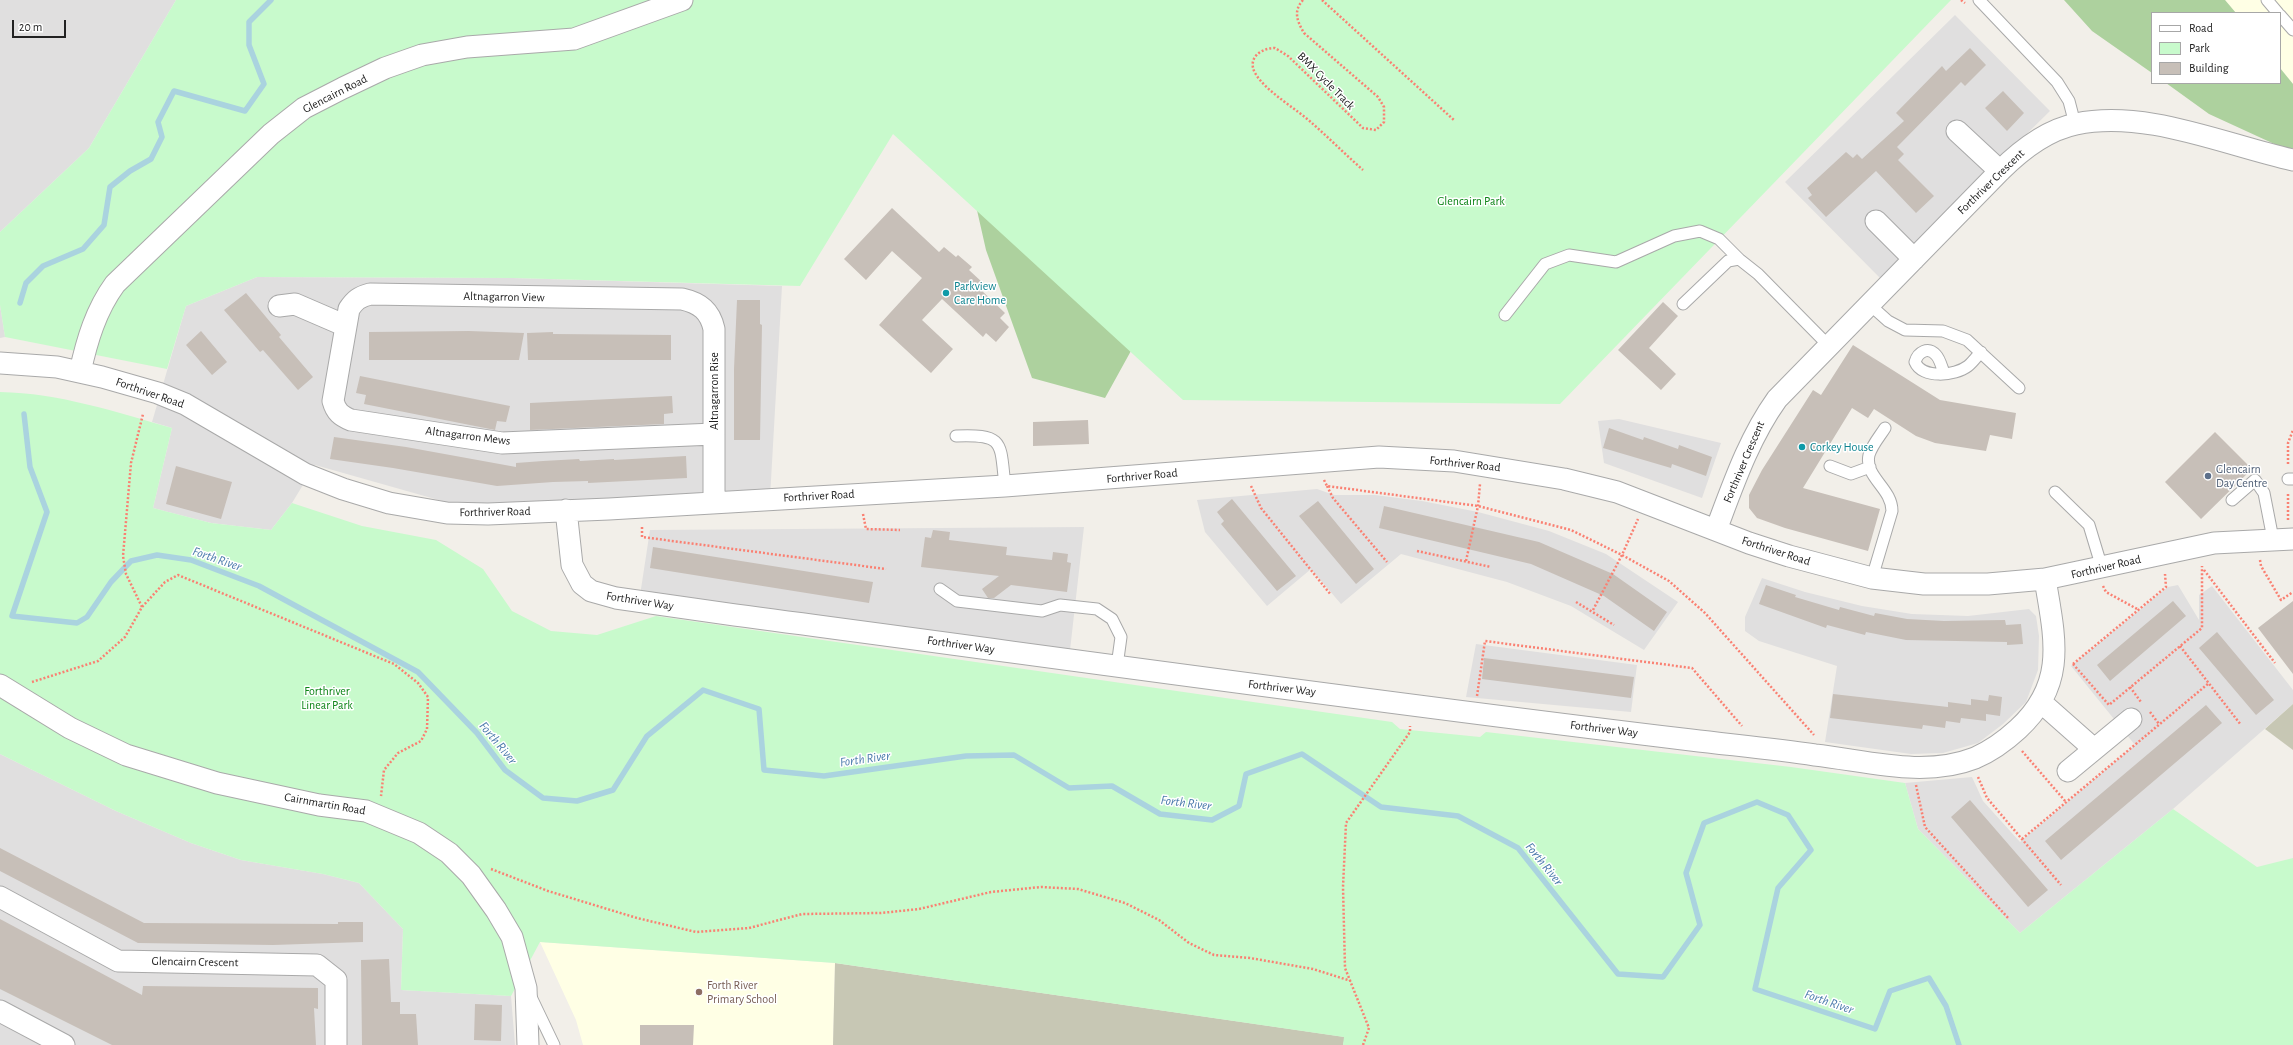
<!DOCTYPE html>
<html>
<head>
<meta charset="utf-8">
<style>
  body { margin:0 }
  #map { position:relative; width:2293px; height:1045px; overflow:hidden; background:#f2efe9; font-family:"Alegreya Sans",sans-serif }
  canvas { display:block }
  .legend { position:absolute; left:2151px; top:12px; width:130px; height:72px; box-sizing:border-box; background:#fff; border:1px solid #a7a7a7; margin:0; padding:5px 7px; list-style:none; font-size:12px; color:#222 }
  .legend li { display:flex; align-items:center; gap:8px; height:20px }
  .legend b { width:20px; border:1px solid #a7a7a7 }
  .scale { position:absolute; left:12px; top:20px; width:54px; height:18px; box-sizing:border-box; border:2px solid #222; border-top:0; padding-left:5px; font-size:12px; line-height:14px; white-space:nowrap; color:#222; -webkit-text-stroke:3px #fff; paint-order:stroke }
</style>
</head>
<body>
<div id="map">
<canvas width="2293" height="1045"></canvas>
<ul class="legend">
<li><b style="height:5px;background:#fff"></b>Road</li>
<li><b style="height:11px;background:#c8facc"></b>Park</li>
<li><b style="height:11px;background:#c7bfb8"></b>Building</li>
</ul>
<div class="scale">20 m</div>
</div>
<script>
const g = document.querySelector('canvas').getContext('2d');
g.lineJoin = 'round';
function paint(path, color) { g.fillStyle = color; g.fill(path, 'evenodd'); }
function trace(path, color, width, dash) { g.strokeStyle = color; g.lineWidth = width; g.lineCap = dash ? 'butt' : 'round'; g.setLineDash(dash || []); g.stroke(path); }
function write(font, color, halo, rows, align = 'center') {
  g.font = font + ' "Alegreya Sans",sans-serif'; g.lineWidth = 3; g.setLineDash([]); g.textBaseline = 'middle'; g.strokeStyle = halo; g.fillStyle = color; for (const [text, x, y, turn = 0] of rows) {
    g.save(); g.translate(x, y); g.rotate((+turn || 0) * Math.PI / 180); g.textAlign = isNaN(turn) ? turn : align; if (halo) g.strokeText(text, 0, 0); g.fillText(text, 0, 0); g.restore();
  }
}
paint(new Path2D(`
  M0,0H176L89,148L0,232Z
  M1955,15L2050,111L1880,278L1785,182Z
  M257,277L513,278L782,286L770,498L488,514L315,465L292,503L271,530L211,523L153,508L172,428L152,422L186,306Z
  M0,305L5,337L0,338Z
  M1619,419L1721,443L1702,498L1604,463L1598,421Z
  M1317,489L1334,495H1375L1422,501L1478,512L1549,531L1606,554L1678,602L1644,650L1571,606L1507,582L1401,554L1341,604L1311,569L1267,606L1205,532L1197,500Z
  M1084,527L1069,659L639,602L650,530Z
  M1762,578L1805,592L1862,606L1912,614L1968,616L2029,609L2036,616L2039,636L2038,670L2026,702L2003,724L1978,743L1943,753L1911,754L1825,742L1837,666L1759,641L1745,631V617Z
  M2178,585L2199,620V595L2212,586L2293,690V704L2173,809L2020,933L1918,829L1905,783L1972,777L1983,801L2020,842L2135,745L2071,666L2168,587Z
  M1476,644L1637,665L1631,712L1466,697Z
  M0,754L116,811L191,843L241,860L323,874L359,883L403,929L401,990L511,996L515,1045H0Z`), '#e0dfdf');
paint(new Path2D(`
  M2225,0H2293V84L2280,68V13H2236Z
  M540,942L835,963L833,1045H583L576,1020Z`), '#ffffe5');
paint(new Path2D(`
  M2293,704V750L2265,729Z
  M835,963L1345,1037L1343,1045H833Z`), '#c7c7b4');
paint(new Path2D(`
  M2064,0H2225L2236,13H2152V73L2092,31Z
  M2280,68L2293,84V148H2283L2209,114L2166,83H2280Z
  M955,113L1148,320L1105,398L1032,378L986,250Z`), '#add19e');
paint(new Path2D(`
  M176,0H1951L1560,404L1183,400L893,134L800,286L513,278L257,277L186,306L167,369L5,337L0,305V232L89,148Z
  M0,392C59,393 116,412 172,428L153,508L211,523L271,530L292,503L362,526L436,540L483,569L512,611L551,631L597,635L656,616L1392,722L1400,729L1480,737L1486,732L1791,767L1905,783L1918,829L2020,933L2173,809L2257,867L2293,858V1045H1343L1344,1037L835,963L540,942L511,996L401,990L403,929L359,883L323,874L241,860L191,843L116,811L0,754Z`), '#c8facc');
trace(new Path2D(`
  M20,303L26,283L43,266L83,249L104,225L110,187L130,171L151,159L162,137L158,122L174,91L245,111L264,84L249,45V22L271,0
  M24,414L30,467L47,512L12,616L77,623L87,617L111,582L131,561L157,555L191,560L259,586L418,672L477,733L505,770L543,798L577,801L613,790L647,736L703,690L759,709L764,770L824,776L966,756L1014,755L1069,788L1112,786L1160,814L1212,820L1239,806L1246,774L1302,754L1381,807L1458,816L1518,848L1618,974L1663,977L1700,925L1686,873L1704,823L1757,802L1788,815L1811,850L1778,888L1755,989L1875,1029L1890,991L1929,978L1946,1006L1959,1045`), '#aad3df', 5.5);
paint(new Path2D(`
  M1970,48L1986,65L1965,86L1961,82L1897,147L1904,154L1898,160L1934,196L1916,213L1876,171L1826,217L1808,198L1812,195L1807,188L1846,152L1853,158L1857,154L1862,159L1904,121L1896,113L1942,66L1946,71Z
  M2003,91L2024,113L2007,131L1985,108Z
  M892,208L939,252L944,247L956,257L958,255L972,267L969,270L983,283L979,288L1005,313L1000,318L1009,327L996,342L986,333L983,337L942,299L922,320L953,349L931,373L879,325L922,278L892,251L866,280L844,259Z
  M246,293L281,335L279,337L313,377L298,390L263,350L260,352L224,310Z
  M737,300H760V324L762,325L760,440H734V369Z
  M1663,302L1678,316L1649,348L1676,374L1661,390L1618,350Z
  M201,331L227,362L212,375L186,345Z
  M469,331L524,333L519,360H369V332Z
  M553,332V334L671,335V360H528L527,333Z
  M1853,345L1940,400L2016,413L2012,439L1990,435L1986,451L1935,443L1916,436L1874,409L1868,418L1852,408L1803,488L1880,509L1868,551L1785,528L1757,518L1749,508V495L1762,470L1813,390L1821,395Z
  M360,376L510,406L506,422L497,421L495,430L364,404L366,395L356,393Z
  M672,396L673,413L664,414V424L530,430V403Z
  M1088,420L1089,444L1033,446V422Z
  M1609,428L1643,440L1644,437L1678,449L1679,445L1712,457L1706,476L1672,464L1671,468L1603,448Z
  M2215,432L2252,469L2201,519L2165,482Z
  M334,437L406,447L516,467V463L543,461L579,459L580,461L614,459V460L686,456L687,478L588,483V481L553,482L497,486L393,468L330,459Z
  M176,466L232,482L221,519L166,504Z
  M1232,499L1296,576L1277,591L1221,524L1224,521L1217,512Z
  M1318,501L1374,569L1356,584L1299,516Z
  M1384,506L1539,542L1613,574L1667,612L1654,631L1604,596L1531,564L1379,528Z
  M933,530L950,532L949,540L1007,547L1006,555L1052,560L1053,552L1068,554L1067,562L1071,563L1067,592L1011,585L994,598H988L982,589L999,576L921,567L925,537L931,538Z
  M653,547L873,582L869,603L650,568Z
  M1766,585L1796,595L1795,597L1839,610L1840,607L1874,616L1875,613L1907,619L1944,621L2005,620L2006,625L2021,624L2023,644L2007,645V642L1906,640L1866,632L1865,635L1827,625L1826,628L1759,604Z
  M2173,601L2186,616L2110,681L2097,665Z
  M2293,601V674L2258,628Z
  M2217,632L2274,700L2256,715L2199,648Z
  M1484,658L1634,677L1631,698L1482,679Z
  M1833,694L1948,707V702L1971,705V699L1988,701L1989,695L2002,697L2000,716L1986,714V721L1961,718L1960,723L1946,721L1945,728L1923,725L1922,729L1830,718Z
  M2206,705L2222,723L2061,860L2045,841Z
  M1970,800L2048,890L2028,907L1951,817Z
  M0,848L144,923L338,924V922H363V942L273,945L138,943L0,871Z
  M0,919L142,995L143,986L318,988V1009L314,1008L316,1045H112L0,989Z
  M389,959L391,1002H400V1014H416L418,1045H362L361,960Z
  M475,1004L502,1005L501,1041L474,1040Z
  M640,1025H694L693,1045H640Z`), '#c7bfb8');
const lane = new Path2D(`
  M1979,0L2057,82L2069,101L2075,124
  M2267,0L2278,13
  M2280,15L2293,30
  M1683,304L1728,261L1739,259L1758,274L1828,345
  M1869,304L1888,321L1905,330L1943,331L1967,340L2019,388
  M1505,315L1545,264L1569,255L1616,262L1674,236L1700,231L1719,239L1739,259
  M1944,373C1942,368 1940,359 1936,355C1928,346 1918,352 1915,362C1922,379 1955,376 1968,366C1973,362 1977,356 1981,352
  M956,436C1005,434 1000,442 1005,486
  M1830,466L1851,474L1870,467
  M2288,479H2293
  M2055,492L2089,525L2102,568
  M2232,500L2255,480L2264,493L2273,539
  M1872,578L1892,511C1892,488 1864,477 1869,455C1872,445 1880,436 1885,428
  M940,589L957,601L1042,611L1060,605L1097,609L1112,619L1121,637L1117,666
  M531,997L554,1045`);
const street = new Path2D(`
  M1957,131L2000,171
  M1876,221L1914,259
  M279,306L295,304L346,326
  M0,363L57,367L102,377L158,393L185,404L305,474L343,489L389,503L447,513L488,514L609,509L1005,486L1379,457L1454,461L1564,479L1617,492L1749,543L1789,556L1872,578L1924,584H1988L2045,579L2214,543L2293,539
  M80,372C87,340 96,310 115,284L271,134L304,108L343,88L385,68L422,55L467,47L574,39L682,0
  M714,434L502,443L351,420C341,416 336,412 333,401L349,309C355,300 359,297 370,294L682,299C700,303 710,311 714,329V501
  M566,510L572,565L582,584L591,591L616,598L735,615C1053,657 1372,702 1691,740C1732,745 1774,749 1815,755C1868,761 1924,778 1975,758C1991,751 2005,741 2018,729C2067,684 2055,639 2045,579
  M1716,530C1733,485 1749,438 1777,399L2000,171C2020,151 2047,130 2076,124C2145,109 2225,145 2293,160
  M0,685L70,728L126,755L217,783L319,805L366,811L419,833L449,853L471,875L496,910L512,937L526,988L528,1045
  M2042,703L2094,749
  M2068,771L2131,719
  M0,897L118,961L317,965L336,980V1045
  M0,1011L64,1045`);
trace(lane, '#a9a9a9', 13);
trace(street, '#a9a9a9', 23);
trace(new Path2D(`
  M1303,0C1293,11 1297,21 1304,33L1378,97L1384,107V122L1376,130L1363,128L1288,56L1275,48C1261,48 1247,58 1255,73C1266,92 1297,109 1313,124C1330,139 1346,155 1363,170
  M1322,0L1455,121
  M1961,0L1965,3
  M2288,464V443L2293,430
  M1324,480L1327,486L1478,506L1571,530L1622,555L1669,581L1705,613L1814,735
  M1251,486L1261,508L1331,595
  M1327,486L1333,498L1387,562
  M863,514L866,529L900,530
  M2288,520V493
  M642,527V537L886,569
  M1417,551L1491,567
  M2260,560L2261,566L2281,600L2293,592
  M1466,561L1478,506L1480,484
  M2204,570L2275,663
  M2103,586L2106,592L2139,610
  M1576,602L1614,625
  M142,607L126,574L123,556L131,463L143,414
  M1593,610L1622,555L1638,519
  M2180,646L2241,725
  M2073,664L2109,705L2202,628V566
  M2073,664L2166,587L2165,574
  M32,682L98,661L125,637L142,607L165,582L178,575L394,664L418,683L428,697L427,729L421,741L398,753L384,770L381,796
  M2130,687L2141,702
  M1477,696L1485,641L1692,668L1742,726
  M2150,712L2159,724
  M2022,751L2066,802
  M1978,777L1987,798L2061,885
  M1916,785L1925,827L2009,919
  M2022,839L2209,683
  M491,869L548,891L637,918L696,932L749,928L802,914L881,913L919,909L991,892L1041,887L1078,889L1125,903L1159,920L1189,943L1214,955L1250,958L1313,969L1351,981
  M1363,1045L1369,1028L1345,968L1343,887L1346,823L1410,732V726`), '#fa8072', 2.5, [2, 2]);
trace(lane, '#fff', 11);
trace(street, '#fff', 21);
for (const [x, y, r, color] of [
  [946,293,4,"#0f9aa8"],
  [1802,447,4,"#0f9aa8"],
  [2208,476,4,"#5c6f8a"],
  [699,992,4,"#8d6e63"]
]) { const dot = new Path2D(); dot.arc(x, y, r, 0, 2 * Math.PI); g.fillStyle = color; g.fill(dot); trace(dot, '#fff', 1.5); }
write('12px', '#222', '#fff', [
  ["BMX Cycle Track",1326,81,45],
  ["Glencairn Road",335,94,-27],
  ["Forthriver Crescent",1991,182,-44],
  ["Altnagarron View",504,297,1],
  ["Altnagarron Rise",714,391,-90],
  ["Forthriver Road",150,393,19],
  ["Altnagarron Mews",468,436,7],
  ["Forthriver Crescent",1744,462,-67],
  ["Forthriver Road",1465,464,6],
  ["Forthriver Road",1142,476,-5],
  ["Forthriver Road",819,496,-3],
  ["Forthriver Road",495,512,-1],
  ["Forthriver Road",1776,551,18],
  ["Forthriver Road",2106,567,-13],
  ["Forthriver Way",640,601,9],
  ["Forthriver Way",961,645,8],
  ["Forthriver Way",1282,688,7],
  ["Forthriver Way",1604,729,7],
  ["Cairnmartin Road",325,804,10],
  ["Glencairn Crescent",195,962,1]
]);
write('12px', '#0c8416', '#fff', [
  ["Glencairn Park",1471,201],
  ["Forthriver",327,691],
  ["Linear Park",327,705]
]);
write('12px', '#0d838f', '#fff', [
  ["Parkview",954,286],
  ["Care Home",954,300],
  ["Corkey House",1810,447]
], 'left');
write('12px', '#4e5e75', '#fff', [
  ["Glencairn",2216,469],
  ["Day Centre",2216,483]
], 'left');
write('12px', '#785e54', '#fff', [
  ["Forth River",707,985],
  ["Primary School",707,999]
], 'left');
write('italic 13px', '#4a7aab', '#fff', [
  ["Forth River",217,559,19],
  ["Forth River",498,743,50],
  ["Forth River",865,759,-8],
  ["Forth River",1186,803,7],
  ["Forth River",1544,864,51],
  ["Forth River",1829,1002,19]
]);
</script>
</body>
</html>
